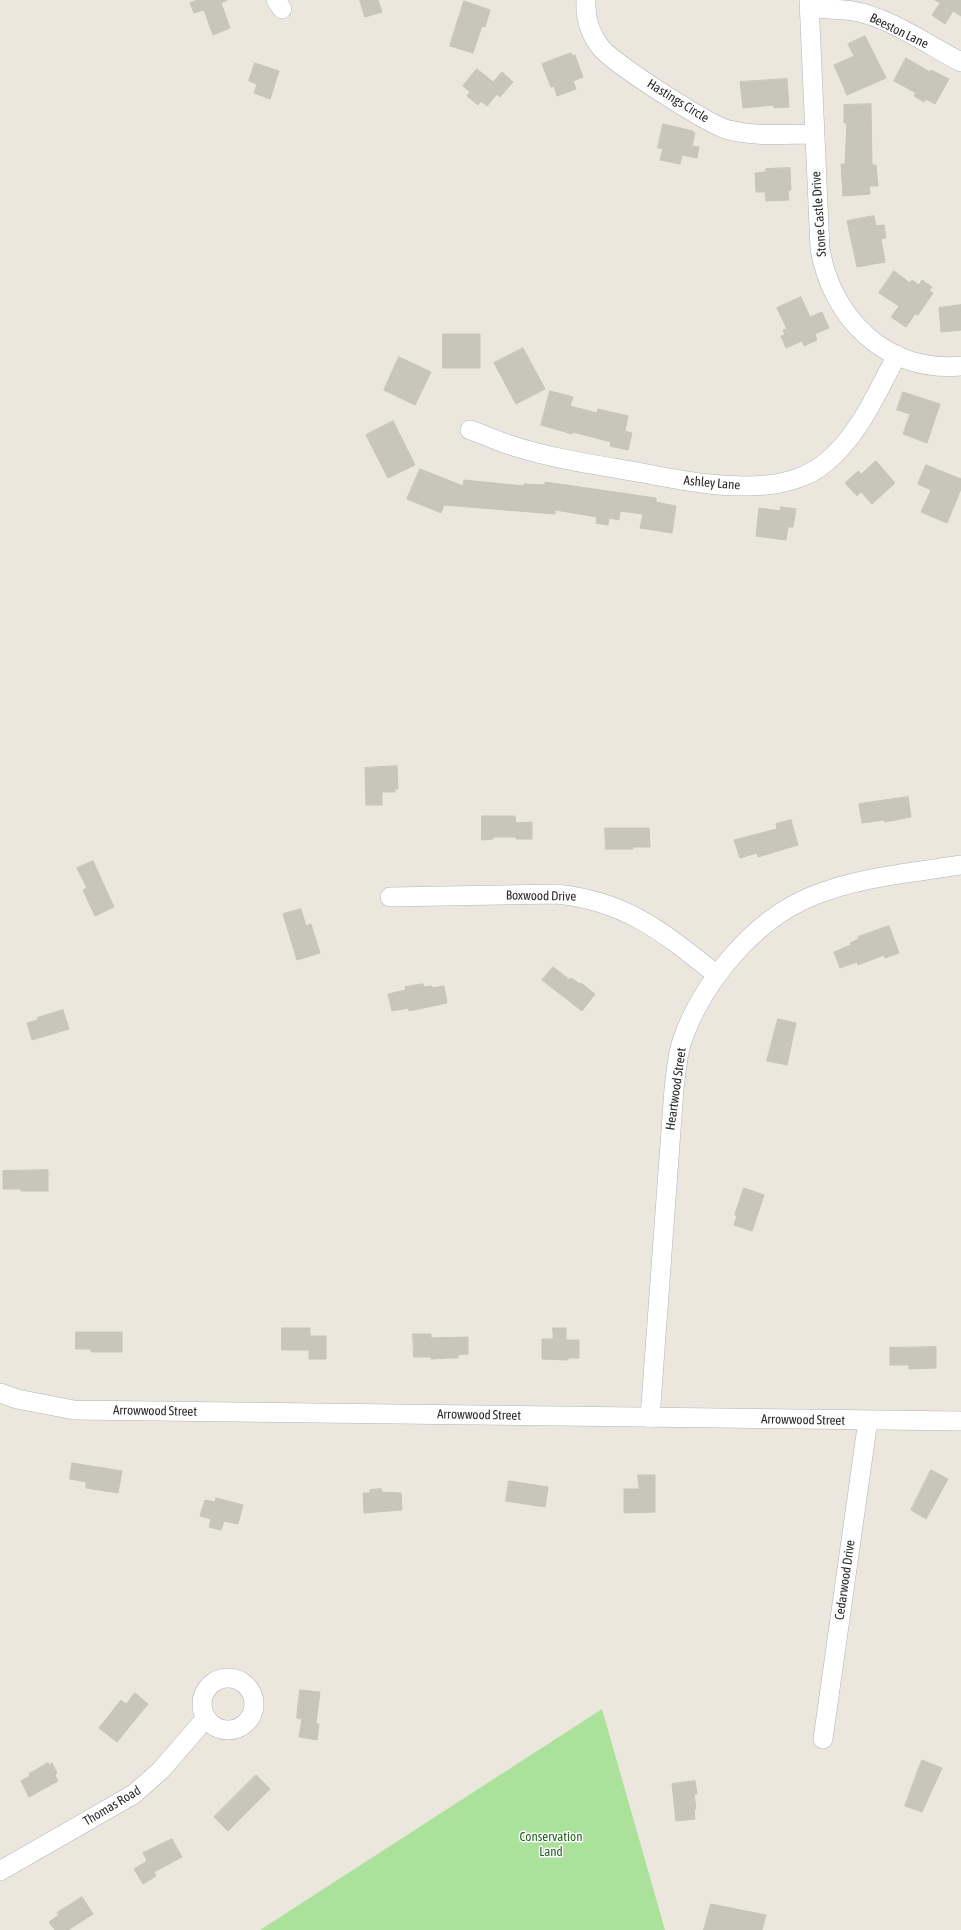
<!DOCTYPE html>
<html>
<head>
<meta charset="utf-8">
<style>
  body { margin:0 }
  canvas { display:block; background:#ece7dd }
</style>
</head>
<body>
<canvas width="961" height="1930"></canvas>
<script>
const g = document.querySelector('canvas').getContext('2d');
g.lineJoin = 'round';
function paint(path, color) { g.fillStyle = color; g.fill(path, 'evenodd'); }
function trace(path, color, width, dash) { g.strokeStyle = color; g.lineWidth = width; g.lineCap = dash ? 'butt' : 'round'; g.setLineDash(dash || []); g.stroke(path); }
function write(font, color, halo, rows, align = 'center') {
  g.font = font + ' "Asap Condensed",sans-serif'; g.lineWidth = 3; g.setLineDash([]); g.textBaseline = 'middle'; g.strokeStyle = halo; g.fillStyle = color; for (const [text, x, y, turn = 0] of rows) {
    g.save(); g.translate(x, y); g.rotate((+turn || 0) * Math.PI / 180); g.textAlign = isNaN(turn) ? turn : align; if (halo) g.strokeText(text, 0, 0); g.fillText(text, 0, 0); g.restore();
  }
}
paint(new Path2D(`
  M602,1709L665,1930H260Z`), '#abe29b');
const building = new Path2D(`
  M198,0H227L221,3L230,28L213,35L204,10L194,13L190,3Z
  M360,0H378L382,12L365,17Z
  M935,0H961V16L953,11L945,24L932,15L940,3Z
  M464,1L490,10L485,27L482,26L473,53L450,46Z
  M865,36L886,78L847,95L834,65L854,56L848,44Z
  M571,53L573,56L575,55L583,77L573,81L576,89L557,96L554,86L551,87L542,64Z
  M906,58L930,72L931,70L949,79L935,104L926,99L924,102L914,96L916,93L894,81Z
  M255,63L279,71L270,99L254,93L257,84L249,81Z
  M477,69L493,82L502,72L513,82L500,97L497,94L487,106L481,101L478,105L467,96L470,92L463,86Z
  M787,79L789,107L774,108V105L743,108L740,82Z
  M871,104L872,165H876L878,186H869L870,194L843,196L841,164H845L847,123H844V105Z
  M663,124L693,131V133H695L692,146L699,147L697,158L682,155L680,164L660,160L663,149L658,148Z
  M790,168L791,190L788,191L789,200L766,201L765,192H756L755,173L766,172V169Z
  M874,216L876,226L884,225L886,238L881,239L885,262L857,267L847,221Z
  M894,271L910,283L912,280L919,285L922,280L932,287L929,291L933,293L918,315L915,314L906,327L891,317L899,306L879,293Z
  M801,297L810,317L822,312L829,328L815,334L817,340L804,346L802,341L786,348L781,336L785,335L783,330L787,329L777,308Z
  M961,305V330L941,332L939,308Z
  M443,334H480V368H443Z
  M523,348L545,389L516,404L494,363Z
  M399,357L431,372L415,405L384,390Z
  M550,391L573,397L570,406L597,413L598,409L628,416L625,431L632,433L628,450L610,446L611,442L573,432L572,434L541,425Z
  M903,392L940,404L927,443L903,434L910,414L897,410Z
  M393,421L415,465L388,478L366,435Z
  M876,461L895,483L872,504L861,492L857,496L845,483L858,471L861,474Z
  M926,465L961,479V489L947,523L921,512L931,490L918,484Z
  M420,469L463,486L464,480L524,486V484L545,485V482L656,498V502L676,506L672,533L640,528L643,514L620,511L619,520L609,518L608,525L596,523L597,517L555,510V514L444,505L441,513L407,499Z
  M781,507L796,509L793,527H788L786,540L756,536L759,508L780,511Z
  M397,766L398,789H394L395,792H382V805H366L365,768Z
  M908,797L911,817L885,822L884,820L862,823L859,804Z
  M482,816H515L516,823L532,822V839H516V837H493V839L482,840Z
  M791,820L798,845L758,857L757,853L740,858L734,840L777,829L776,824Z
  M605,828H649L650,847H633V849H606Z
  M93,861L114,907L95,916L83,890L87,888L77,868Z
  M301,909L306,926L311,924L320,953L297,960L283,914Z
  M889,926L899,953L885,958L884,955L858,965L857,962L840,968L834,952L851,945L850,943L859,939L858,937Z
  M553,967L570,980L571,978L580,984L581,983L595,994L582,1011L542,980Z
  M423,984L424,987L432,986V988L444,986L447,1003L409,1011L408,1008L392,1011L388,994L406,990L405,987Z
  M63,1010L69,1029L32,1040L27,1023L38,1020L37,1018Z
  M778,1019L796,1023L787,1065L767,1061Z
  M48,1170V1191H21V1189H3V1171Z
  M744,1188L764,1195L752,1231L734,1225L737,1216L735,1215Z
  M282,1328H310V1336H326V1359H309V1350H282Z
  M553,1328H566V1340H579V1358H568V1360L542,1359V1339H553Z
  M76,1332H122V1352H91V1349H76Z
  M413,1334H431V1338L468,1337V1354L458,1355V1358H449L431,1359V1357H414Z
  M936,1347V1368L909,1369V1365H890V1348Z
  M72,1463L122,1471L118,1493L86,1488V1482L70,1479Z
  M931,1470L948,1479L926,1519L911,1510Z
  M638,1475H655V1512L624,1513V1489H639Z
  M509,1481L548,1487L545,1507L506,1501Z
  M381,1489L382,1492L401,1493L402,1510L364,1513L363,1493H370V1490Z
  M216,1498L243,1505L238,1524L224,1521L221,1530L209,1527L211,1519L200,1516L205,1500L215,1502Z
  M300,1690L320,1692L316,1723L319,1724L317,1740L299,1737L302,1719L297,1718Z
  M135,1693L148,1704L117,1742L99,1728L121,1700L126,1704Z
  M922,1760L942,1768L922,1812L905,1806Z
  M48,1763L49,1765L52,1763L57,1773L55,1775L58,1781L29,1797L21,1781L30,1776L29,1774Z
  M256,1775L270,1789L228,1831L214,1817Z
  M695,1781L697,1794H694L696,1809H694L695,1819L676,1821L672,1784Z
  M172,1839L182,1857L154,1872L156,1876L143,1884L134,1869L147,1861L143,1853Z
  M82,1897L93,1914L68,1930H55L49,1922L59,1915L57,1913Z
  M711,1904L766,1915L762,1930H704Z`);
paint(building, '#c8c5bb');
trace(building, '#c8c4b7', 1);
const minor = new Path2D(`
  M276,0L282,9
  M586,0C585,18 590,34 601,48C613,63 710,126 729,130C756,137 787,134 814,134
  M809,0L820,249C832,319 887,373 961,366
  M810,8C824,9 839,9 853,11C889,17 928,45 961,62
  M470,430C483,434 495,440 507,444C551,459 598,465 643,473C684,481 725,489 767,485C787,483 810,476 825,463C859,436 877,392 897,355
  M390,897L556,894C627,901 664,933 717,975
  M0,1393L17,1399L74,1410L961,1421
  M650,1418L674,1089C676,1074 677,1056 682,1041C702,983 753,921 810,897C857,877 910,873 961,865
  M202 1704a26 26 0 1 1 52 0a26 26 0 1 1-52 0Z
  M823,1739L868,1420
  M0,1871L134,1794L161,1770L206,1718`);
trace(minor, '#b1b2be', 20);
trace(minor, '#fff', 19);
write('13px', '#2b2b2b', '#fff', [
  ["Beeston Lane",899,31,26],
  ["Hastings Circle",678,101,32],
  ["Stone Castle Drive",819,214,-94],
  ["Ashley Lane",712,483,5],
  ["Boxwood Drive",541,896,1],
  ["Heartwood Street",676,1089,-82],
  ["Arrowwood Street",155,1411,1],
  ["Arrowwood Street",479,1415,1],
  ["Arrowwood Street",803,1420,1],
  ["Cedarwood Drive",845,1580,-82],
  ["Thomas Road",112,1806,-31]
]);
write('13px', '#23671c', '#fff', [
  ["Conservation",551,1837],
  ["Land",551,1852]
]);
</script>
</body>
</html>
